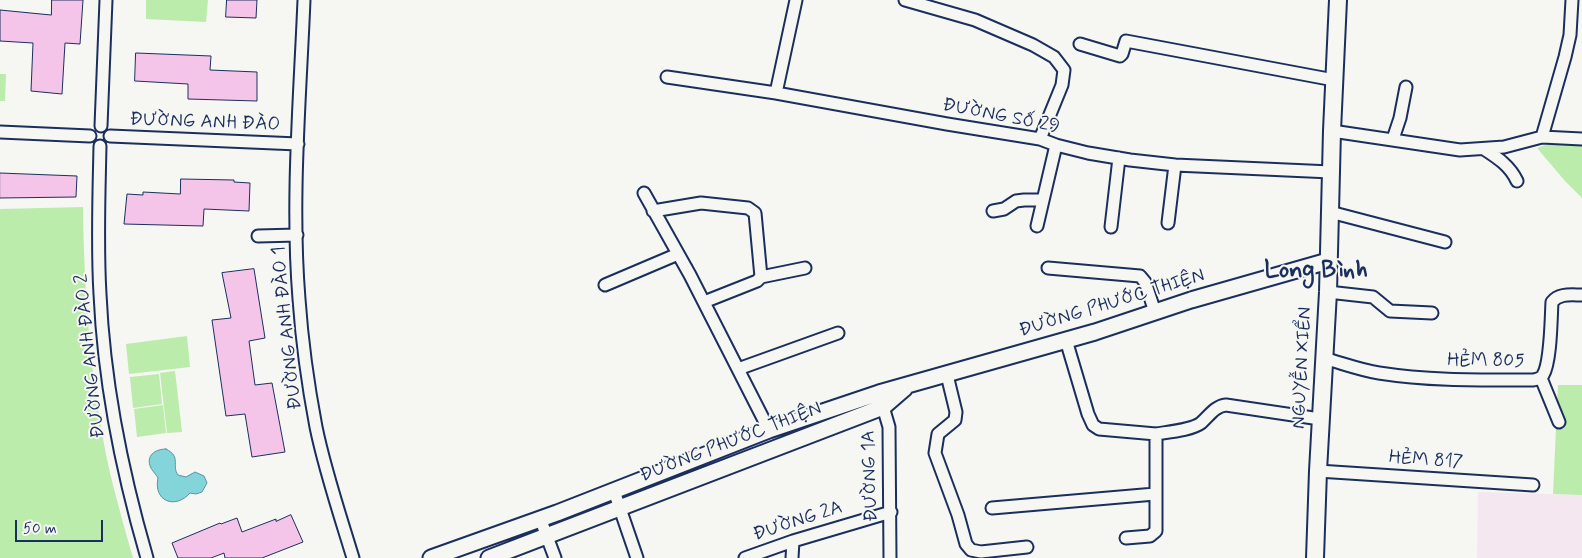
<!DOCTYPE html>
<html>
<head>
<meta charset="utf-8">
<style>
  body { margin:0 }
  #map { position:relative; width:1582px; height:558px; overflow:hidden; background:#f6f6f2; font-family:Mynerve,sans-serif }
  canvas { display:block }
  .scale { position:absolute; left:15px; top:520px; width:88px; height:22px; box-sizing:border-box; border:2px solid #1b2f5e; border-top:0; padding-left:6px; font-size:15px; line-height:18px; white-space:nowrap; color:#1b2f5e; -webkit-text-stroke:4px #f6f6f2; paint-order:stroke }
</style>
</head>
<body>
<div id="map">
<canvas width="1582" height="558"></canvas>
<div class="scale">50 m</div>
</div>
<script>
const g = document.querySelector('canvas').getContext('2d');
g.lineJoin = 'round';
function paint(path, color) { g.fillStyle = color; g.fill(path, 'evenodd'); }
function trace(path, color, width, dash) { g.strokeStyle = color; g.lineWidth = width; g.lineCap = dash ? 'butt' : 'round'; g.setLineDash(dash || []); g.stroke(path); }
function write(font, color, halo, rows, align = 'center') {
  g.font = font + ' Mynerve,sans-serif'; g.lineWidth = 4; g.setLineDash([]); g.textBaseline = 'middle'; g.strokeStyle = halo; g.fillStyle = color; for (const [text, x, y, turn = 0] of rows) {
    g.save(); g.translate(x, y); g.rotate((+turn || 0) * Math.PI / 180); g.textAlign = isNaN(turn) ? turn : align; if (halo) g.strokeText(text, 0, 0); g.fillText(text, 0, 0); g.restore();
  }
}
paint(new Path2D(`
  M1478,492L1582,495V558H1477Z`), '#f5e7ef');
paint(new Path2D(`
  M146,0H208L206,22L146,19Z
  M0,74H6L5,101H0Z
  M1551,143L1582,146V198L1565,181L1537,148Z
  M83,207C84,297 91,386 110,473C117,502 125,530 133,558H0V209Z
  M187,336L190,367L129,374L126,344Z
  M175,371L182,432L167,433L160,373Z
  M159,374L162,404L133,408L130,377Z
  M1558,385H1582V495L1553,494Z
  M163,405L166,433L137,437L134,409Z`), '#bbecab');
const water = new Path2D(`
  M166,449C182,457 171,465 178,475L186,477L195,472L204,476L207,483L202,492L196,494L190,493C175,510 153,501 158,478C156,474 153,472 151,468C145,456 155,449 166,449Z`);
paint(water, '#83d5d9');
trace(water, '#5993a8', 1);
const building = new Path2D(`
  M52,0H83L80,44L65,43L62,94L31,91L33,43L0,41V10L51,15Z
  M227,0H257L256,18L226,17Z
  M136,53L211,56L210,70L257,72V101L188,99V84L135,81Z
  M0,173L77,176L76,197L0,198Z
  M181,179L234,180V182L250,183L249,211L204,209L203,226L124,224L127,194L143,195V192L180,194Z
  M254,269L265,338L249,341L255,385L272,383L285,452L252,457L245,414L226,416L212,320L231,318L222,273Z
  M291,515L303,542L262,558H225L224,553L211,558H178L172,543L220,523L221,524L237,518L242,532L276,519V521Z`);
paint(building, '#f4c5e8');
trace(building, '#1b2f5e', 1);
const minor = new Path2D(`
  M304,0C300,98 291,201 299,299C302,342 308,385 316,427C325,471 340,515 353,558
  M905,0L975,20L1033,45L1054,57L1064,70L1062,85L1040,139
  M1080,44L1120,56L1122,54L1126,41L1334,80
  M667,77L776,93L947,124L1040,139L1056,145L1088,153L1130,160L1175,165L1331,172
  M776,93L796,0
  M101,126L106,0
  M1332,131L1460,150L1504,147L1542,137L1582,139
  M0,132L90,136
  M110,136L298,144
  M1542,137L1565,57L1570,35L1572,0
  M1393,139L1400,118L1406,87
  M100,146C99,195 97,245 100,294C104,384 122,472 147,558
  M1484,149C1498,158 1510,166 1517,181
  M644,193L690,275L769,430
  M653,211L701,203L748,208L755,213L761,277L757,281L704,302
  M993,211L1004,209L1016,201L1024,200H1043
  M1330,212L1445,242
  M1168,223L1175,165
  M1037,226L1056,145
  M1111,227L1119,158
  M258,236L297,235
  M1048,268L1140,276L1145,282L1155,312
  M761,277L805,268
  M605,285L678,254
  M1328,292L1373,297L1390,311L1432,313
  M1066,340L1088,414L1093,425L1099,429L1156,434V531L1150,536L1126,538
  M1323,358C1342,363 1360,370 1379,373C1430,381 1481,380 1533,380C1537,379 1541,379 1543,375C1551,362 1551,318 1552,302C1559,293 1571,295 1582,295
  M738,369L838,333
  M947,375L956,412L955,420L938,434L935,453L958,515L966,544L971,550L981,552L1027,547
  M1541,378L1559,422
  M881,400L889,427L890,558
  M1156,434C1168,432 1192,430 1201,423C1209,416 1215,406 1226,405L1320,419
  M1318,471L1533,485
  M614,491L637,558
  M992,508L1155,494
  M540,518L555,558
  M745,558L793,541L891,512
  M792,558L793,541`);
const tertiary = new Path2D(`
  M431,558L557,513L769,430L879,393L1095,332L1191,300L1328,261
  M489,558L883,407L905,388`);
const secondary = new Path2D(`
  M1315,558L1318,471L1328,292L1332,131L1338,0`);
trace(minor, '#1b2f5e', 15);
trace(tertiary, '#1b2f5e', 19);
trace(secondary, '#1b2f5e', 20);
trace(minor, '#f6f6f2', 11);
trace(tertiary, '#f6f6f2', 15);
trace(secondary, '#f6f6f2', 16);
write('19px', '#1b2f5e', '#f6f6f2', [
  ["ĐƯỜNG SỐ 29",1001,117,11],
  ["ĐƯỜNG ANH ĐÀO",205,123,2],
  ["ĐƯỜNG PHƯỚC THIỆN",1112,304,-17],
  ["ĐƯỜNG ANH ĐÀO 1",288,328,-96],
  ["ĐƯỜNG ANH ĐÀO 2",91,356,-96],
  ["HẺM 805",1486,362],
  ["NGUYỄN XIỂN",1303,368,-87],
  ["ĐƯỜNG PHƯỚC THIỆN",731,443,-21],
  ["HẺM 817",1426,461,4],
  ["ĐƯỜNG 1A",871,476,-92],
  ["ĐƯỜNG 2A",798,522,-18]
]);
write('bold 24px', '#1b2f5e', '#f6f6f2', [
  ["Long Bình",1316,272]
]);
</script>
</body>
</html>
